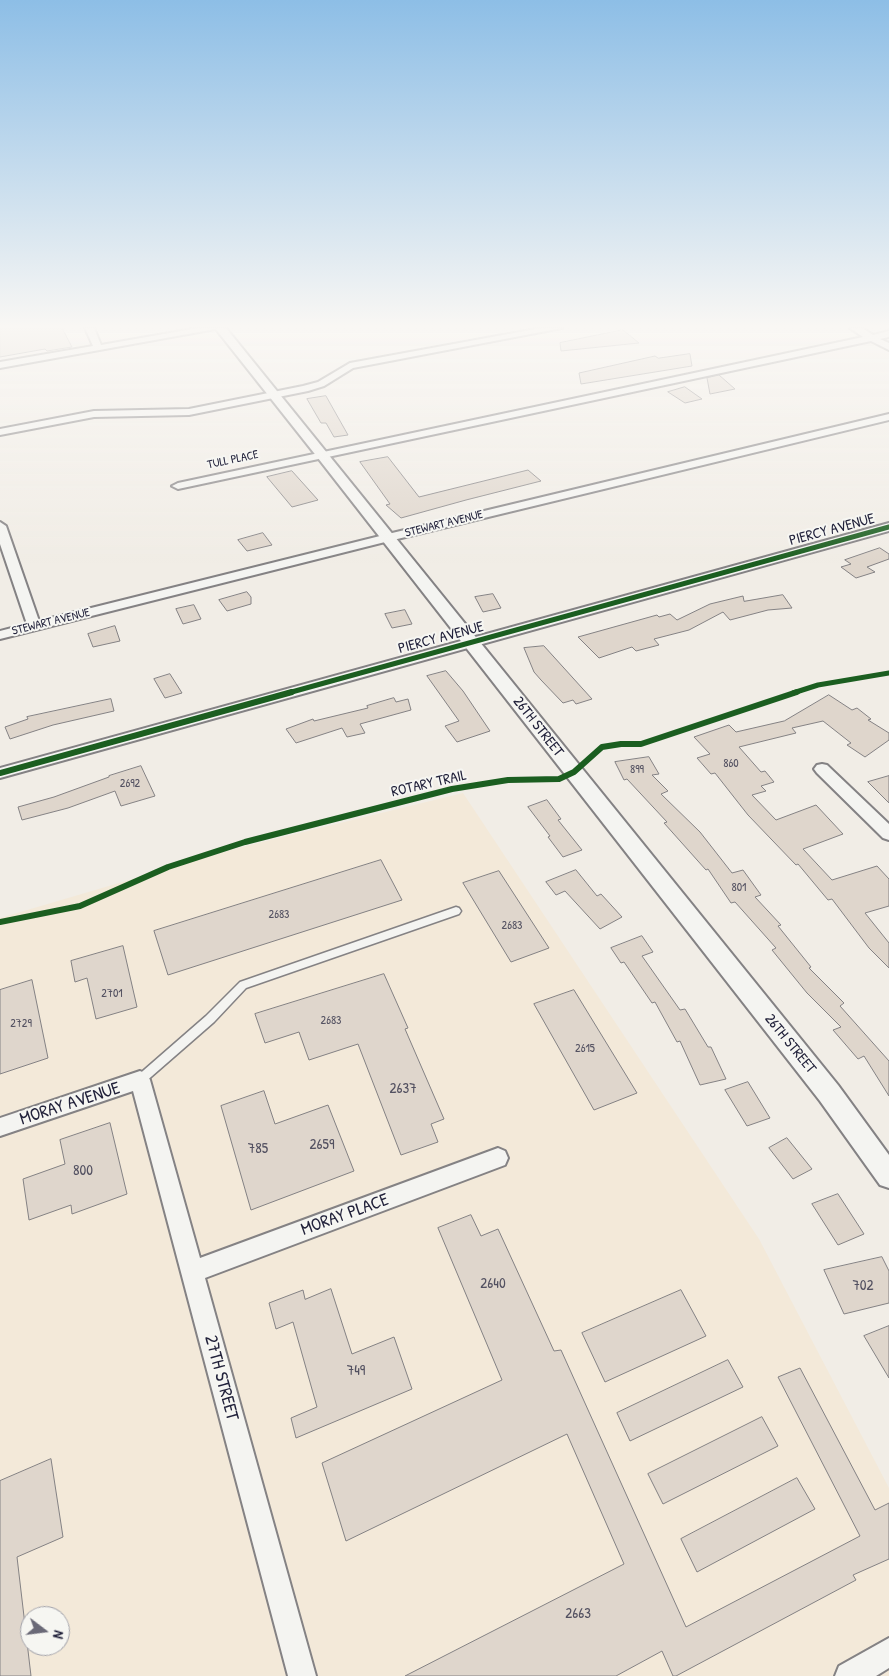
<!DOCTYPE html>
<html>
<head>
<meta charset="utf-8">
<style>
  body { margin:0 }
  #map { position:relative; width:889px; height:1676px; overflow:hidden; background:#f1ede6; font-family:"Patrick Hand",sans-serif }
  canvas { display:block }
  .north { position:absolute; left:20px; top:1606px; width:50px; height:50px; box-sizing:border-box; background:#f6f6f2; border:1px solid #a1a1a9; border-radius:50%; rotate:105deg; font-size:14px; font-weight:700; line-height:20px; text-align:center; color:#22223b }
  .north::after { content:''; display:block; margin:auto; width:18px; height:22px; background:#6a6977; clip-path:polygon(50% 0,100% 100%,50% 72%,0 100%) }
</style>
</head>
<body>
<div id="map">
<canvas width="889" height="1676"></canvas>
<div class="north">N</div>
</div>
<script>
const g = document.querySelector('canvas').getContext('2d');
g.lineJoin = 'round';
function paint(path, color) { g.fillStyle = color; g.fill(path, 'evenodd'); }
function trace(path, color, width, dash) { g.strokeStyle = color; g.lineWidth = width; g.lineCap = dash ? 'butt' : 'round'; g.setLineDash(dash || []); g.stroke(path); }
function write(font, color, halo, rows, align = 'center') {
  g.font = font + ' "Patrick Hand",sans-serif'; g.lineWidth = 4; g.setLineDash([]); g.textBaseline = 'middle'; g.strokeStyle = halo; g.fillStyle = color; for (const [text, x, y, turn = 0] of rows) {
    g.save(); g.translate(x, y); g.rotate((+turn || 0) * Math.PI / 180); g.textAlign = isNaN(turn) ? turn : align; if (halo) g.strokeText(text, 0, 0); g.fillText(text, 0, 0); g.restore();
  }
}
paint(new Path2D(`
  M463,793L759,1239L889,1488V1676H0V918L238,848ZM30,1616H60V1646H30Z`), '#f3e9d9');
const building = new Path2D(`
  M0,328H62L72,347L47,351L45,349L0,357Z
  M623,330L639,343L561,351L560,343Z
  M690,354L692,366L581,384L579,373L655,356L658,358Z
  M719,375L735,389L710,394L707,378Z
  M685,387L702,399L685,403L668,392Z
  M326,396L348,435L334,437L326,423H321L307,399Z
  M388,457L419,497L528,470L541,481L466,500L401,518L386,505L390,504L360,462Z
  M292,471L318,500L292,507L267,477Z
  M263,533L272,545L247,551L238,540Z
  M880,548L889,554V559L867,567L875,572L856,578L841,567L851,564L845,560Z
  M247,592L251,597V604L227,611L219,600Z
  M493,594L501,608L483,612L475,597Z
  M783,595L792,608L768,610L730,620L723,612L689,630L654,639L659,645L636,651L632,647L599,658L578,637L657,615L659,617L670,614L677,620L710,604L743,596L744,601Z
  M194,605L201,619L183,624L176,609Z
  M405,610L412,624L392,628L385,614Z
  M115,626L120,641L93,647L88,634Z
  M544,646L592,699L576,704L573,700L563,703L541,680L534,672L524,648Z
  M446,671L463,691L490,731L457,742L445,726L459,721L427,676Z
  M170,674L182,693L165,698L154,679Z
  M829,695L852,710L857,708L871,719L868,720L889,733V740L865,757L847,745L851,743L823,721L792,728L796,733L739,747L761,772L765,771L774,782L761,786L766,791L752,795L776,820L816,805L843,834L803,849L832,880L877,866L889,879V906L865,913L889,943V968L869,948L832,899L828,900L798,864L796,865L748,815L715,773L711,774L697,758L710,754L694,737L729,725L736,732L784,721Z
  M394,698L396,702L408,699L411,710L360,724L365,733L347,737L342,728L296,743L286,729L313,719L314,721L368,708L367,706Z
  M111,699L114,711L53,725L10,739L5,727L28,719L27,717Z
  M649,757L659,774L652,775L668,791L661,794L700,832L732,873L743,870L761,895L755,897L781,925L778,926L811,967L809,968L844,1003L840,1006L889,1061V1096L864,1056L858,1059L833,1030L841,1027L807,993L772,950L776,948L735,902L731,903L708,869L706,870L664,823L667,822L627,779L624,780L615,762Z
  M141,766L155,796L121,806L115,791L68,808L22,820L18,807L54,797L109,777V776Z
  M889,776V803L868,782Z
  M547,800L561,819L558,820L582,850L563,857L548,837L550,836L528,807Z
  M381,860L402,900L168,975L154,931Z
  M576,870L597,896L601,894L622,917L600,929L565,891L556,895L546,882Z
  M499,871L549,948L511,962L463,883Z
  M642,936L653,952L642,956L680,1010L685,1009L708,1047H711L726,1079L700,1085L680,1041L677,1042L655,1002L652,1003L624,962L621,963L611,948Z
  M123,946L137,1007L96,1019L87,978L75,982L71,961Z
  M384,974L408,1028L405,1029L444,1119L431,1124L438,1142L401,1155L358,1044L309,1060L299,1032L265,1043L255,1014Z
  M32,980L48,1058L0,1074V990Z
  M574,990L637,1093L594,1110L534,1004Z
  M748,1082L770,1118L747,1126L725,1090Z
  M264,1091L275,1124L328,1105L354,1171L251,1210L221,1106Z
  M110,1123L127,1194L72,1214L71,1205L29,1220L23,1179L65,1164L60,1140Z
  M787,1138L812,1169L793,1179L769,1148Z
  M838,1194L864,1234L838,1245L812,1204Z
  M471,1215L481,1236L498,1229L554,1351L561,1350L686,1627L860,1536L778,1377L800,1368L875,1510L889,1503V1559L853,1575L856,1580L676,1676H673L662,1651L616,1676H405L624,1564L567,1434L346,1541L322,1463L502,1380L438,1228Z
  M882,1257L889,1271V1303L844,1314L824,1270Z
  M331,1289L352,1354L394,1337L412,1389L296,1438L291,1418L317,1407L293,1322L276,1329L269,1303L303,1290L305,1299Z
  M681,1290L706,1336L605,1382L582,1333Z
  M889,1326V1378L864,1336Z
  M728,1360L743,1387L630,1441L617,1413Z
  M762,1417L778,1446L663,1504L648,1474Z
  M51,1459L63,1537L17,1557L31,1676H0V1481Z
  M797,1478L815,1509L697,1572L681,1539Z`);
paint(building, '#dfd6cc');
trace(building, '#848284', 1);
const service = new Path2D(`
  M456,907L459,908L461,911L459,914L246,988L214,1022L144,1083L140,1085L136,1083L135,1080L136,1077L206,1016L240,982Z`);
const minor = new Path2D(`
  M85,328H94L101,345L198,328H221L0,368V362L93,346Z
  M541,328H562L353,368L324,386L308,391L189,415L94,417L0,435V429L94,411L189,409L303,386L318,382L350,363Z
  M850,328H862L873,335L889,331V337L880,339L889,343V350L871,341L178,489L172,486L178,483L863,337Z
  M889,414V420L389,541L0,639V631L27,624L0,544V522L6,526L39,621L388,534Z
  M889,523V531L0,778V768Z
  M822,764L827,765L889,824V840L883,838L817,773L814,769L817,765Z
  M140,1071L147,1074L150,1080L200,1258L498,1148L505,1151L508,1158L505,1165L205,1278L316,1676H288L133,1091L0,1136V1118Z
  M889,1638V1668L876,1676H835L839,1666Z`);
const tertiary = new Path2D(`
  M215,328H226L838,1085L889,1155V1188L880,1185L820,1101L318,458Z`);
trace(service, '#848284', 3);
trace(minor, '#848284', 4);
trace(tertiary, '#848284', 4);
paint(service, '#f4f4f1');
paint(minor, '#f4f4f1');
paint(tertiary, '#f4f4f1');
trace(new Path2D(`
  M288,693L889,527
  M793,693L818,685L889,673`), '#1b5e20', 5);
trace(new Path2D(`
  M0,773L292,692
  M0,922L80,906L168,867L245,842L452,789L508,780L559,779L574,772L602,747L621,744H641L797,692`), '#1b5e20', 6);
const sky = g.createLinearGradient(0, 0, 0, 563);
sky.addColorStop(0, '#8dbee6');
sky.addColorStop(0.58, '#f9f7f4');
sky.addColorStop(1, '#f9f7f400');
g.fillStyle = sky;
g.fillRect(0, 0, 889, 563);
write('12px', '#22223b', '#f6f6f2', [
  ["TULL PLACE",233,460,-12],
  ["STEWART AVENUE",444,524,-14],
  ["STEWART AVENUE",51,622,-14]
]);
write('12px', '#525060', null, [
  ["860",731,764],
  ["899",637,770],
  ["2692",130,784],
  ["801",739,888],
  ["2683",279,915],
  ["2683",512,926],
  ["2701",112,994],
  ["2683",331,1021],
  ["2729",21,1024],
  ["2615",585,1049]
]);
write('15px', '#22223b', '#f6f6f2', [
  ["PIERCY AVENUE",832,530,-15],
  ["PIERCY AVENUE",441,638,-15],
  ["26TH STREET",538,727,52],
  ["ROTARY TRAIL",429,784,-13],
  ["26TH STREET",790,1044,51]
]);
write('15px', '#525060', null, [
  ["2637",403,1089],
  ["2659",322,1145],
  ["785",258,1149],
  ["800",83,1171],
  ["2640",493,1284],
  ["702",863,1286],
  ["749",356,1371],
  ["2663",578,1614]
]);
write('18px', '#22223b', '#f6f6f2', [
  ["MORAY AVENUE",70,1104,-18],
  ["MORAY PLACE",345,1215,-20],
  ["27TH STREET",221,1378,75]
]);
</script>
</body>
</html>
